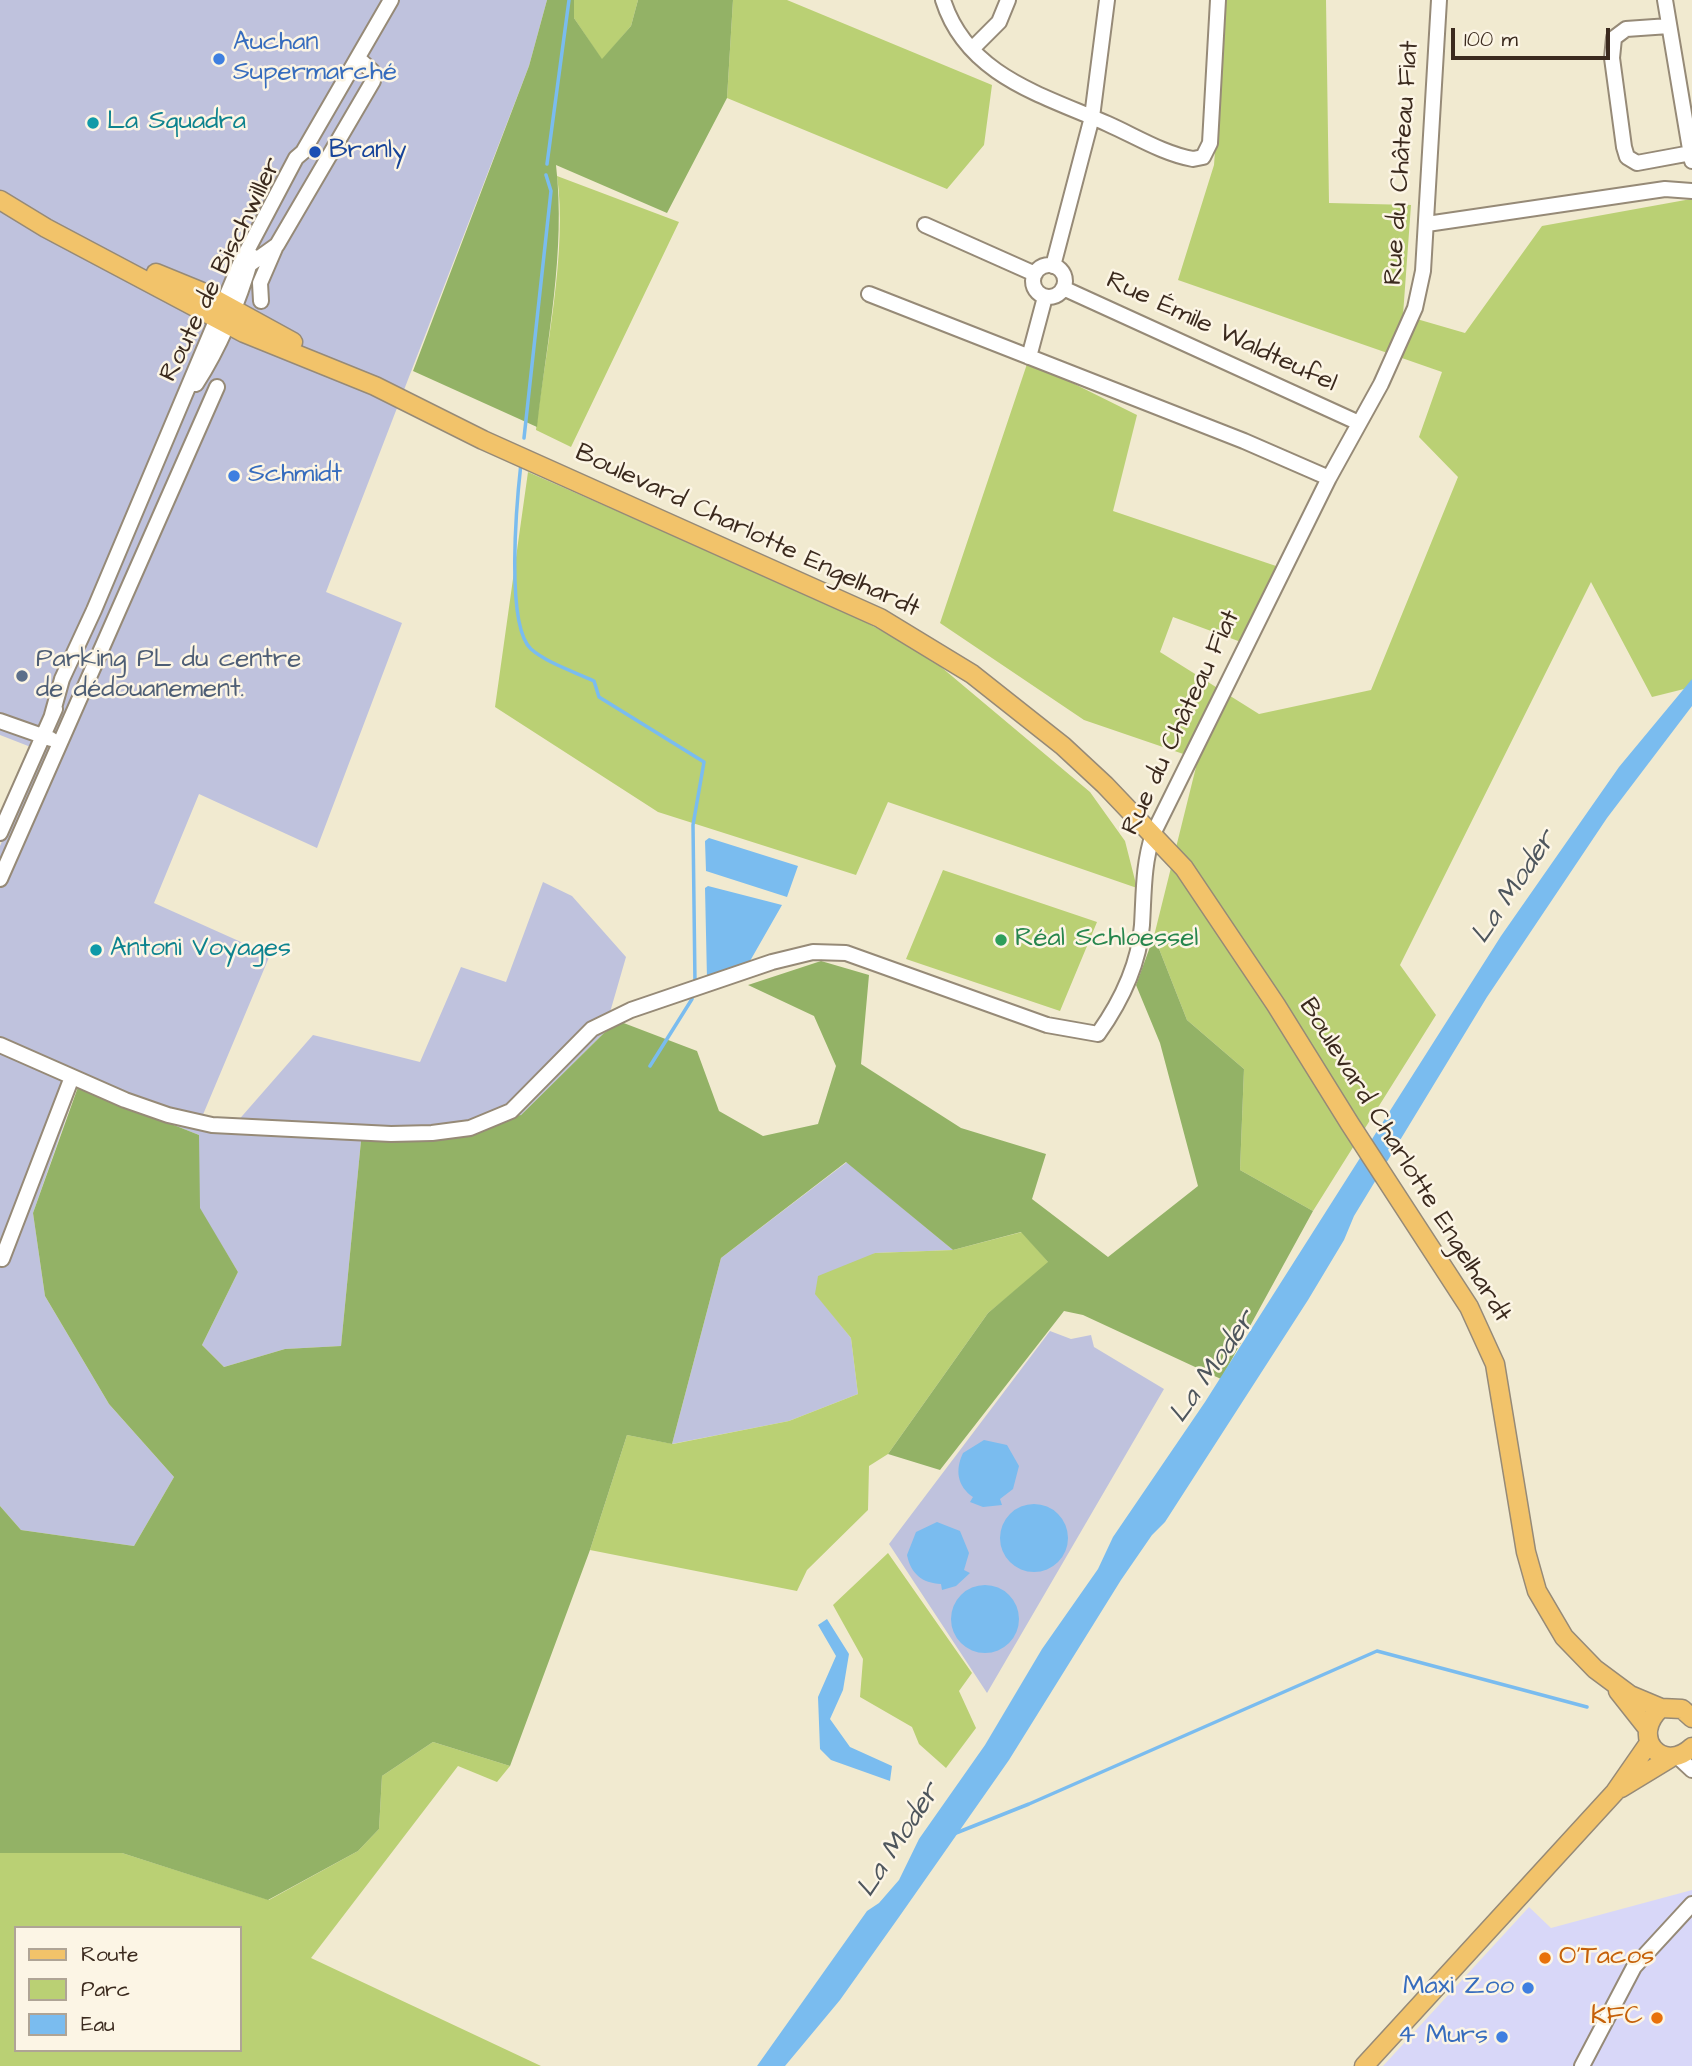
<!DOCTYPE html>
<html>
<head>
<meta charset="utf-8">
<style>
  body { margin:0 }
  #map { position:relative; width:1692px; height:2066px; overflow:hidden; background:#f1ead0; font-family:"Architects Daughter",sans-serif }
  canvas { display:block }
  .legend { position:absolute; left:14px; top:1926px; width:228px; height:126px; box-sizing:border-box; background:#fcf5e5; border:2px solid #afa495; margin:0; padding:9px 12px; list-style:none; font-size:21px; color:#3b2a1e }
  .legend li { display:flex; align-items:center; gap:14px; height:35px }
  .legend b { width:35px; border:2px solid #afa495 }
  .scale { position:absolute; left:1451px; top:28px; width:159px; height:32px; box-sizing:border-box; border:4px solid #3b2a1e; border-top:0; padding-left:9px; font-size:21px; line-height:24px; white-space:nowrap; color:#3b2a1e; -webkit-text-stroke:5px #fcf5e5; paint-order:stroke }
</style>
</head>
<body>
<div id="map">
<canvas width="1692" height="2066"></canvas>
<ul class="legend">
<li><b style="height:9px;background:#f2c36a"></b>Route</li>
<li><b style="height:19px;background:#bad074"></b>Parc</li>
<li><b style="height:19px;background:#7abcef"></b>Eau</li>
</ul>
<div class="scale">100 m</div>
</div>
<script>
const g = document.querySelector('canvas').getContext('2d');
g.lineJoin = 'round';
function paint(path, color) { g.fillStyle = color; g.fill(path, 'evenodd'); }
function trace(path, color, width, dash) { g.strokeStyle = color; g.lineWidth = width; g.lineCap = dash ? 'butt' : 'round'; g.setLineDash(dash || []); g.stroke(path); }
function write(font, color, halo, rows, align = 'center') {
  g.font = font + ' "Architects Daughter",sans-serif'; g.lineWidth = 5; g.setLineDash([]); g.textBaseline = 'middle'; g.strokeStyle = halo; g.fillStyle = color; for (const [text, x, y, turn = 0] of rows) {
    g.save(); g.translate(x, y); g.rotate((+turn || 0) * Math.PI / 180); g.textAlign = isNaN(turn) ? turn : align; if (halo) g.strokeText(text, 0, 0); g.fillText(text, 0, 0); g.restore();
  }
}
paint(new Path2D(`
  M1692,1890V2066H1383L1529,1907L1551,1928Z`), '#d8d7f8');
paint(new Path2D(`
  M0,0H547L529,66L326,592L402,623L317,848L199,794L154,903L270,955L202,1117L236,1123L313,1035L420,1062L461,967L506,982L543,882L572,896L626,957L604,1033L521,1115L361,1141L341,1346L285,1349L224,1367L202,1345L238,1272L199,1208V1135L77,1087L33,1213L45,1296L109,1404L174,1477L134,1546L21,1530L0,1506V846L41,751L0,735Z
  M847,1162L953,1250L875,1253L816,1294L851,1338L858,1394L789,1421L672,1444L721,1258Z
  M1050,1331L1071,1339L1091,1335L1094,1347L1164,1389L987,1693L889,1544Z`), '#bfc2dd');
paint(new Path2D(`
  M574,0H638L631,26L602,60L574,18Z
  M733,0H787L992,85L984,145L947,189L727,98Z
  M1226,0H1326L1329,203L1411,205L1403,315L1465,333L1542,226L1691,199L1692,193V687L1652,697L1591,582L1400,965L1436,1015L1313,1211L1240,1170L1244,1069L1187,1020L1154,936L1198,759L1084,720L940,623L1028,361L1137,415L1113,511L1279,567L1241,642L1173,617L1160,652L1259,714L1371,690L1458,477L1419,437L1442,372L1178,280L1214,165Z
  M557,176L679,222L571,447L536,430C545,354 568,249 557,176Z
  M528,472L845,611L928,656L1090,792L1125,841L1137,888L888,802L856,875L658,812L495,707Z
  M943,870L1097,922L1060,1011L906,959Z
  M1022,1232L1049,1263L988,1313L888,1454L869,1466L868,1510L807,1570L797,1591L590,1550L627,1435L673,1444L789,1421L858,1394L851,1338L815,1294L818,1276L875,1253L953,1250Z
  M888,1553L972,1673L959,1691L976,1728L946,1768L919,1744L912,1727L860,1697L863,1659L833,1605Z
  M433,1742L510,1766L497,1782L458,1766L311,1958L541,2066H0V1853H122L269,1900L358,1851L379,1829L382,1776ZM16,1928H240V2050H16Z`), '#bad074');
paint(new Path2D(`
  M547,0H574V18L602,59L631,26L638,0H733L727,98L667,213L556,165C566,251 547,340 537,427L413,371L529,66Z
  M1154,936L1187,1020L1244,1069L1240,1170L1313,1211L1221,1379L1083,1315L1064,1311L940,1470L888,1454L988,1313L1048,1262L1021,1232L953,1250L846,1162L721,1258L672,1444L627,1435L590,1550L510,1766L433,1742L382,1776L379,1829L358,1851L268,1900L122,1853H0V1506L21,1530L134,1546L174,1477L109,1404L45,1296L33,1213L78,1087L199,1135L200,1208L238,1272L202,1345L224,1367L285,1349L341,1346L361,1141L521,1115L604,1033L621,1022L697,1051L719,1111L763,1136L818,1124L836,1066L814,1016L748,985L821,961L869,975L861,1064L961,1128L1046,1154L1032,1199L1108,1257L1198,1186L1160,1043L1136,985Z`), '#93b266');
paint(new Path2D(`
  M1692,679V706L1607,818L1487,997L1354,1216L1344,1240L1308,1300L1165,1522L1152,1535L1121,1580L1009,1760L899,1917L840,2000L785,2066H757L867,1911L879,1903L899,1880L919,1839L985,1745L1042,1649L1098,1569L1113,1537L1205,1402L1501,936L1619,767Z
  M709,838L798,866L787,897L706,871L705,841Z
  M708,886L782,905L750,961L707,979L705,888Z
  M984,1440L1007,1445L1019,1466L1013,1489L1000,1499L1002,1505L983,1507L970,1502L973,1497C957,1486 955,1470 963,1453Z
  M1000 1538a34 34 0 1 1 68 0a34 34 0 1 1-68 0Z
  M937,1522L960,1531L969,1553L964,1570L970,1573L956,1586L942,1590L941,1584C922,1583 911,1574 907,1555L916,1532Z
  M951 1619a34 34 0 1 1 68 0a34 34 0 1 1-68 0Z
  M827,1619L849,1654L843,1690L830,1719L850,1747L892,1766L890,1781L831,1760L820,1749L818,1697L836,1656L818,1625Z`), '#7abcef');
trace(new Path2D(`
  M547,164L569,0
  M524,438L551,191L546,175
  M521,463C517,499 505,625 531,649C547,663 575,672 594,681L599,697L704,762L693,825L695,984
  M650,1066L692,999
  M956,1833L1029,1804L1377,1651L1587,1707`), '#7abcef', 3.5);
const minor = new Path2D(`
  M943,0C967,76 1043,95 1108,124C1135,136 1164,154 1193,159L1203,157L1210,143L1218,0
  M1665,0L1692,161
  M1669,26L1626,29L1614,38L1612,58L1624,147L1627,157L1637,163L1691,153
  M972,49L999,22L1008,0
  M1427,224L1665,189L1692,191
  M925,225L1035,274
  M249,265L277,245L373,81L372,71L359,59
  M1033 281a16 16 0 1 1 32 0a16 16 0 1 1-32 0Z
  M1053,266L1092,117L1107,0
  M1063,288L1359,423
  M869,294L1244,441L1329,478
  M261,301L260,283L276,246
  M1029,357L1045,297
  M196,384C221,345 239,301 252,256
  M52,715L62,679L94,610L240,264L296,158L303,152L391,0
  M0,721L51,739
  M0,833L55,709
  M0,879L217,387
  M0,1045L125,1100L168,1115L212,1125L391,1134L432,1133L470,1128L511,1111L592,1029L631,1010L772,962L813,952L846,953L1047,1025L1098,1034C1120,1003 1139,964 1142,925C1144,892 1143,865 1153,834L1329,478L1381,384L1415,308L1423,271L1439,0
  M2,1259L72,1077
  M1678,1757L1692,1770
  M1582,2066L1634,1967L1692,1904`);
const major = new Path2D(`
  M0,200L46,228L244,333L375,386L483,440L880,618L972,674L1063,746L1105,785L1184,868L1276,1005L1350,1124L1469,1307L1495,1364L1526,1552L1537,1591L1564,1637L1595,1669L1630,1695L1661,1708
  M156,273L200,291L293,342
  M1618,1691L1648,1729
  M1692,1718L1682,1709L1661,1708C1629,1736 1662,1775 1692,1747
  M1621,1788L1672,1757
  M1364,2066L1615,1792L1649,1743`);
trace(minor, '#968a77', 18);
trace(major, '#968a77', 21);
trace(minor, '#fff', 14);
trace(major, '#f2c36a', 18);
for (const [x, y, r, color] of [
  [219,59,7,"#3f7fe0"],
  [93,123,7,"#0f9aa8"],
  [315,152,7,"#1a4fb4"],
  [234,476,7,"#3f7fe0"],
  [22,676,7,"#5c6f8a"],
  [1001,940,7,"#2e9e5b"],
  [96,950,7,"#0f9aa8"],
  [1545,1958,7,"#e8710a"],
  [1528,1988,7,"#3f7fe0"],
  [1657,2018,7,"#e8710a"],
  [1502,2037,7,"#3f7fe0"]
]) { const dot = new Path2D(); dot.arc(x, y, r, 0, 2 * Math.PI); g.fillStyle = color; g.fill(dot); trace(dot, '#fcf5e5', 2.5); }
write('26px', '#366cbe', '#fcf5e5', [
  ["Auchan",233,44],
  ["Supermarché",233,74],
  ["Schmidt",248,476],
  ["Maxi Zoo",1514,1988,"right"],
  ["4 Murs",1488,2037,"right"]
], 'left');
write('26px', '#0d838f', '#fcf5e5', [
  ["La Squadra",107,123],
  ["Antoni Voyages",110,950]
], 'left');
write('26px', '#164399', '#fcf5e5', [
  ["Branly",329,152]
], 'left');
write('26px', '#3b2a1e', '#fcf5e5', [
  ["Rue du Château Fiat",1403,163,-86],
  ["Route de Bischwiller",222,270,-64],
  ["Rue Émile Waldteufel",1221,333,25],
  ["Boulevard Charlotte Engelhardt",747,532,25],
  ["Rue du Château Fiat",1182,723,-65],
  ["Boulevard Charlotte Engelhardt",1404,1161,58]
]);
write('26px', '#4e5e75', '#fcf5e5', [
  ["Parking PL du centre",36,661],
  ["de dédouanement.",36,691]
], 'left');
write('26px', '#27864d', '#fcf5e5', [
  ["Réal Schloessel",1015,940]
], 'left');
write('26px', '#c56008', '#fcf5e5', [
  ["O'Tacos",1559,1958],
  ["KFC",1643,2018,"right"]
], 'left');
write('italic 28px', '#4e565d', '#fcf5e5', [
  ["La Moder",1515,888,-56],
  ["La Moder",1214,1368,-55],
  ["La Moder",900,1841,-57]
]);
</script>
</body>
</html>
